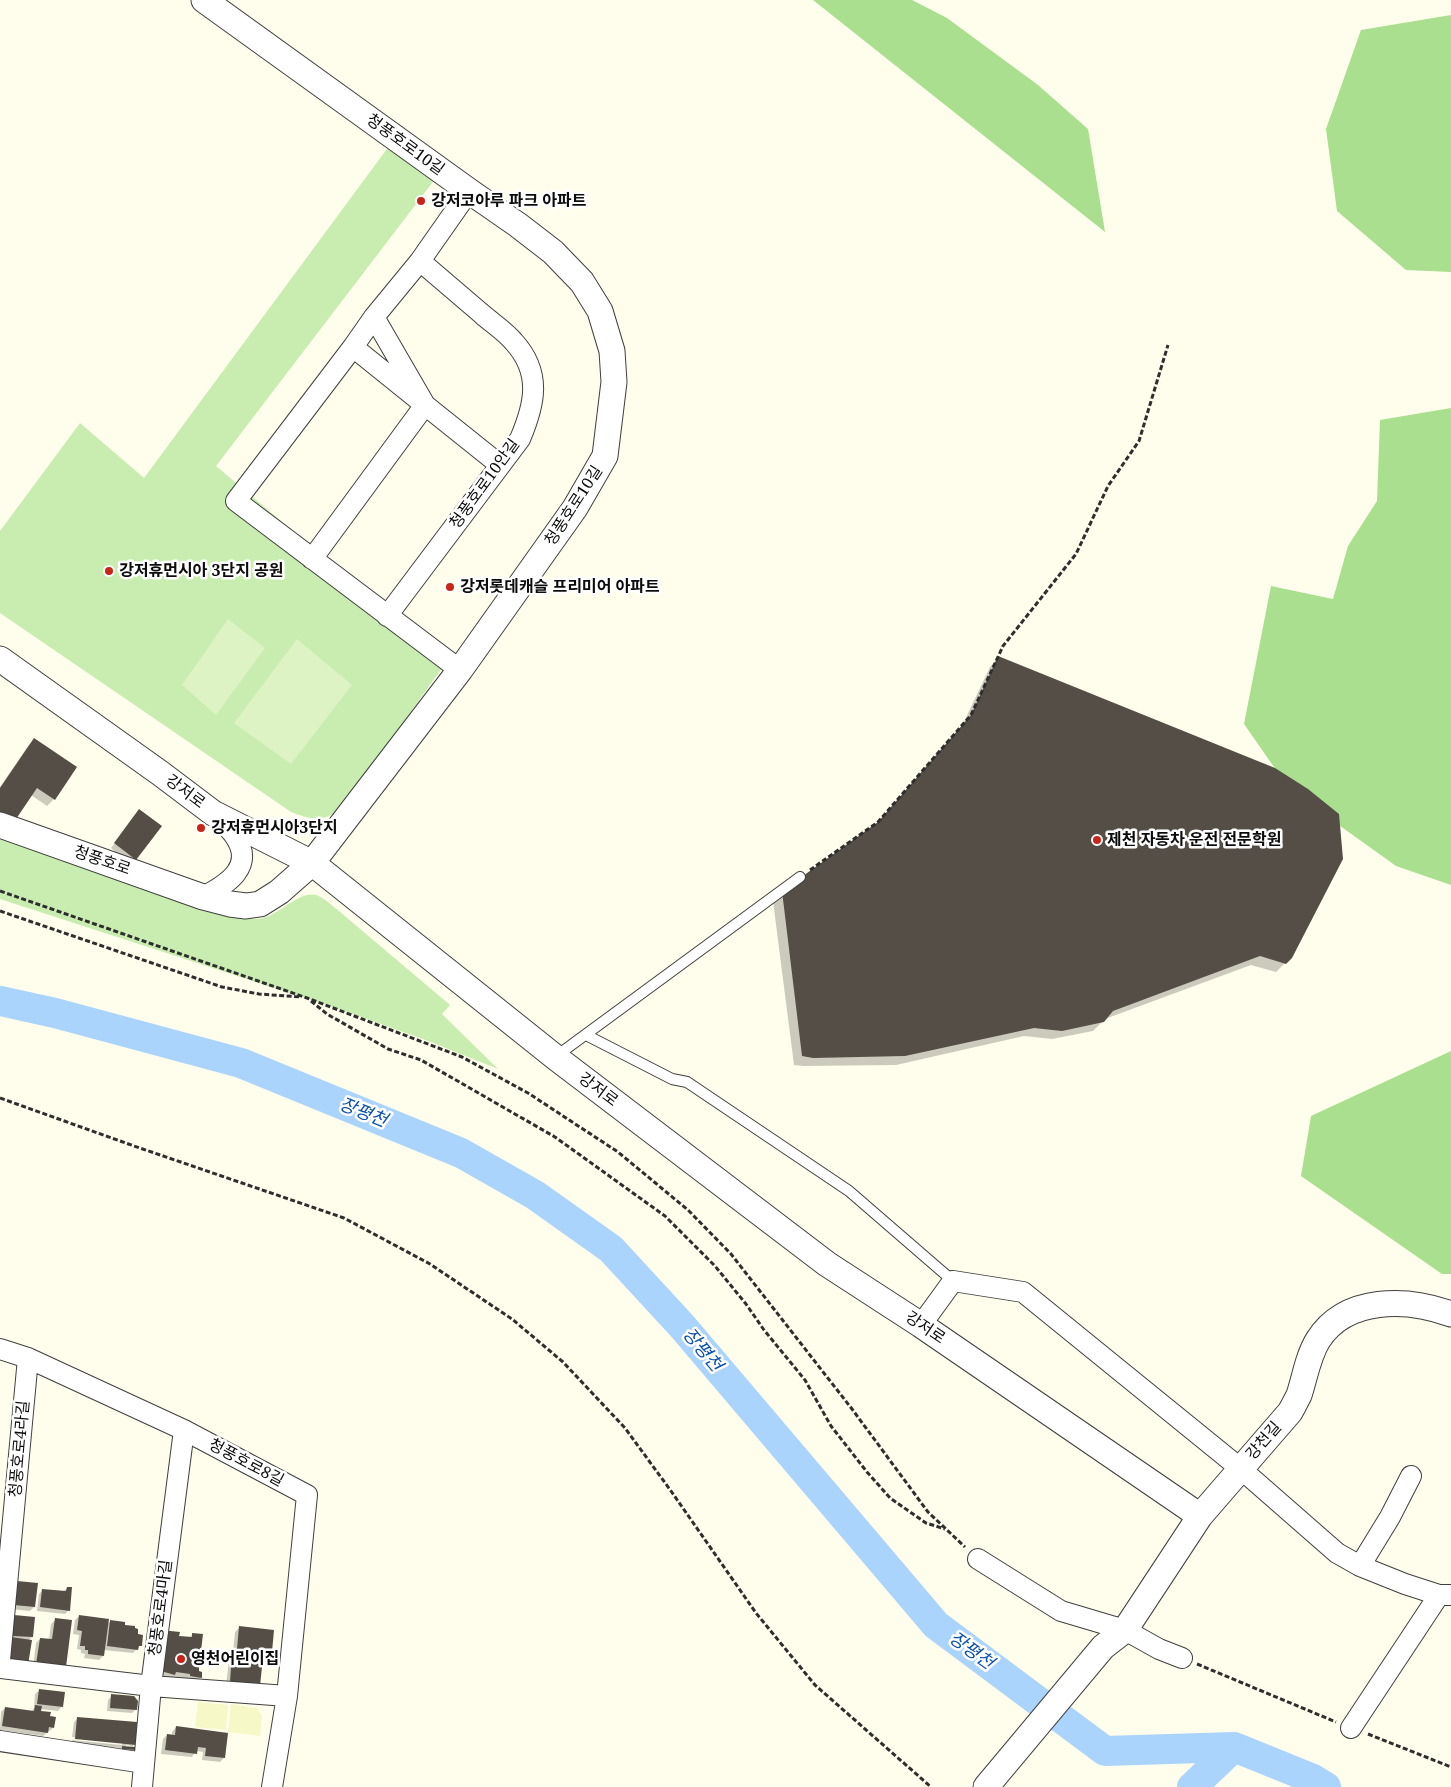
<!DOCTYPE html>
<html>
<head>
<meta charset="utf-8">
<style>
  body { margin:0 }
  canvas { display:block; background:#fffdeb }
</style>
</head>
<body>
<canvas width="1451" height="1787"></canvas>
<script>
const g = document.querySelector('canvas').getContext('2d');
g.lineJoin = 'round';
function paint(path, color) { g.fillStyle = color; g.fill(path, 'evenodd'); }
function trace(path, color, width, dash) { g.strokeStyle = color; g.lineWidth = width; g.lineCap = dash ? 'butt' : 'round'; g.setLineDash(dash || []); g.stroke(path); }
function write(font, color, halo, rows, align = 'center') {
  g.font = font + ' "Noto Serif","Noto Sans KR",serif'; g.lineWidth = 5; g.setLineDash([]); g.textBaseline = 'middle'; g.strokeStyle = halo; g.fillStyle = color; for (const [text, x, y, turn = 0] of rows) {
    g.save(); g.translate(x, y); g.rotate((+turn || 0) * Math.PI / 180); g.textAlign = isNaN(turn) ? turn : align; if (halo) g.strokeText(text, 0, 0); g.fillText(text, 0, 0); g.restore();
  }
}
paint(new Path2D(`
  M198,1702L228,1705L226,1730L195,1727Z
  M231,1704L257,1708L262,1716L260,1736L228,1732Z`), '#f6f8c8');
paint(new Path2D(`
  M395,138L442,170L216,466L447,661L341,810C321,822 312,820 291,812L0,613V531L80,423L144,478Z
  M0,835L236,916C245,918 254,920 263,918C280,914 299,891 316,895C322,897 328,902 333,906L450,1005L442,1014L498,1069L431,1042L342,1010L0,899Z`), '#c9edb1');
paint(new Path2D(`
  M813,0H912L947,18L1038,85L1088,129L1105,232Z
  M1451,15V272L1406,270L1337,211L1326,129L1361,30Z
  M1451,408V885L1396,866L1290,790L1244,724L1271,586L1333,599L1348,546L1377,501L1380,420Z
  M1451,1051V1274H1442L1301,1176L1311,1116Z`), '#aadf8f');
paint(new Path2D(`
  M228,619L265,648L216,715L182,685Z
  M297,639L352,685L291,764L234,723Z`), '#ddf3c4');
paint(new Path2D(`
  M998,658L1291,957L1276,972L1251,965L1105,1019L1093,1031L1052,1039L1024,1036L896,1065L803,1066L794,1065L773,901L876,826L962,726L990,667Z
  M34,740L75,768L54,799L47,806L31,795L0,823V787L28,746Z
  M136,815L161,827L131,864L111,848Z
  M14,1584L34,1607L30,1611L0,1608Z
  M67,1588L69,1610L65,1614L37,1611L39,1594L43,1590L63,1592Z
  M14,1616L32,1637L4,1664Z
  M79,1616L107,1625L110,1622L140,1645L133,1653L104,1650L103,1656L99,1660L84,1658L85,1654L81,1653V1650L77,1649L79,1635L73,1634L75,1620Z
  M56,1619L70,1621L33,1668L36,1643L40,1639L49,1640L51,1624Z
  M239,1628L271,1652L267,1656L262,1655L259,1685L226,1686L229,1659L235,1653L233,1652L235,1632Z
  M193,1634L200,1652L201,1666L198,1669L201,1677L194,1684L151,1677L178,1637L189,1638Z
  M40,1690L62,1706L58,1711L40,1709L39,1712L49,1717L53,1728L43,1736L0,1730L1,1712L5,1708L31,1712L34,1708L35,1694Z
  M112,1696L136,1709L132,1713L107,1711L108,1700Z
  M78,1718L135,1744L133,1746L126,1745V1747L134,1750L132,1752L121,1750V1748L71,1743L72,1740L122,1745V1742L72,1737L74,1722Z
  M176,1727L224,1758L220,1762L202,1760L203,1752L196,1751L192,1757L161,1754L163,1739L167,1735L172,1736V1732Z`), '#0003');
trace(new Path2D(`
  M0,1001L55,1013L241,1063L461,1153L535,1195L611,1249L682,1326L936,1625L1105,1751L1234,1747L1313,1779L1326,1787
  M1192,1787L1234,1747`), '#aad4fc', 30);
paint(new Path2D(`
  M998,656L1275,768L1308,789L1339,814L1343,859L1292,958L1286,964L1260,956L1113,1011L1104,1022L1062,1031L1034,1028L905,1056L813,1058L802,1056L782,891L878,822L971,715Z
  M34,738L77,767L55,800L37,788L14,822L0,812V788Z
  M139,809L162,826L136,860L114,843Z
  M17,1581L38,1583L35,1607L3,1604L13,1583H17Z
  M67,1587H72L70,1611L40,1607L42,1589L66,1591Z
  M14,1615L35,1617L33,1637L12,1636Z
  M79,1615L109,1619L104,1656L88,1654V1650H85V1646H80L82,1631L77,1630Z
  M55,1618L72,1620L66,1667L36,1664L40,1638L52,1639Z
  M110,1620L125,1622V1625L135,1626V1628L138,1629V1634L143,1635L142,1646H139L138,1650L107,1646Z
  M239,1626L274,1630L272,1652L237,1649Z
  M161,1630L180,1632L179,1636L192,1637V1633L203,1634L201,1651H204L202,1667L199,1666V1671L202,1672V1678L190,1676V1674L176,1672L175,1675L157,1670Z
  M11,1637L32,1640L28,1665L7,1660Z
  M232,1653L263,1657L260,1686L230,1682Z
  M39,1689L65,1692L63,1707L37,1704Z
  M111,1694L134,1696L138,1701L137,1710L110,1708Z
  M35,1705L42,1706L41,1711L51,1712L50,1716L56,1717L54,1728L49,1727L48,1733L2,1726L5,1707L34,1711Z
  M77,1717L137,1722L136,1745L75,1739Z
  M176,1726L228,1733L225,1758L205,1756L206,1748L198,1747L197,1754L165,1750L167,1734L175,1735Z
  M122,1746L136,1747L135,1750L122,1749Z`), '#554e47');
const service = new Path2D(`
  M586,1035L672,1079L687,1082L849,1191L953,1281
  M555,1057L800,877`);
const minor = new Path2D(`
  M374,317L425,405L500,465
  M312,559L425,405L353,347
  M387,616L520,439C535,404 542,373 514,342C505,331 492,323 482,314C461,296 441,279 420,261
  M460,670L236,501L353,347L374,317L420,261L469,191
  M203,897C228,884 256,866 234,835C230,829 223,824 218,818
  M921,1325L953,1281L1023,1292L1241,1469L1337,1553L1360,1566L1405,1584L1439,1595H1451
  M0,1349L28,1358L184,1430L307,1495L287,1696L272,1787
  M978,1559L1061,1611L1125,1630L1159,1649L1182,1658
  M1360,1566L1390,1517L1411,1476
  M0,1660L28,1358
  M0,1668L151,1686L287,1696
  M1351,1728L1439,1595
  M0,1741L144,1763
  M142,1787L151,1686L184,1430`);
const tertiary = new Path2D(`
  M0,659L160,773L213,813L312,863L555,1057L827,1264L921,1325L1200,1516
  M0,825L203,897L230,904L246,906L260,904L279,892L312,863L460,670L575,508L605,456L614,382L612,351L600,311L582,282L553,252L518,225L469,191L204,0
  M986,1787L1103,1647L1125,1630L1200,1516L1290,1412C1293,1407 1296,1401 1299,1395C1305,1377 1308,1356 1318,1340C1346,1296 1407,1298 1451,1314`);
trace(service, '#3f3f3f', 12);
trace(minor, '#3f3f3f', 22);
trace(tertiary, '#3f3f3f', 27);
trace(new Path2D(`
  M810,870L878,822L971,715L1003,646L1076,554L1108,486L1139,441L1168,345
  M0,891L307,998L462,1057L528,1093L618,1152L688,1210L731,1254L852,1409L928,1512L965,1547
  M0,911L222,987L259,994L301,997
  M311,1001L327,1014L388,1049L421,1060L555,1137L665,1216L715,1266L746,1304L764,1330L805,1380L831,1426L867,1472L890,1498L926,1523L945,1529
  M0,1098L134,1146L344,1218L430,1264L512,1319L563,1362L625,1428L671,1491L756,1613L815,1685L931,1787
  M1197,1664L1336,1722
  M1368,1734L1451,1767`), '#2e2e2e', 3, [5, 2.5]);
trace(service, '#fff', 10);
trace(minor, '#fff', 20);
trace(tertiary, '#fff', 25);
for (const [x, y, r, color] of [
  [421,201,5,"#c82418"],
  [109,571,5,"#c82418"],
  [450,587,5,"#c82418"],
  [201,828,5,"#c82418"],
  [1097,840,5,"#c82418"],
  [181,1659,5,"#c82418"]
]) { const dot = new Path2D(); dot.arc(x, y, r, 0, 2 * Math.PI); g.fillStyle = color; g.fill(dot); trace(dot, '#fff', 2); }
write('16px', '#0c0c0c', '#fff', [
  ["청풍호로10길",405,145,36],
  ["청풍호로10안길",485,484,-54],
  ["청풍호로10길",574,506,-57],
  ["강저로",185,792,37],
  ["청풍호로",102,861,19],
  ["강저로",598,1090,37],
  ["강저로",925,1328,34],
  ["강천길",1264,1441,-49],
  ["청풍호로4라길",20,1449,-85],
  ["청풍호로8길",246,1463,28],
  ["청풍호로4마길",161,1608,-83]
]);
write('bold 16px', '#0c0c0c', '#fff', [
  ["강저코아루 파크 아파트",431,201],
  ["강저휴먼시아 3단지 공원",119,571],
  ["강저롯데캐슬 프리미어 아파트",460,587],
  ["강저휴먼시아3단지",211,828],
  ["제천 자동차 운전 전문학원",1107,840],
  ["영천어린이집",191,1659]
], 'left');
write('italic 18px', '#0b51a8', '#fff', [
  ["장평천",363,1113,22],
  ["장평천",702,1350,50],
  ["장평천",971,1651,36]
]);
</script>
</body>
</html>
